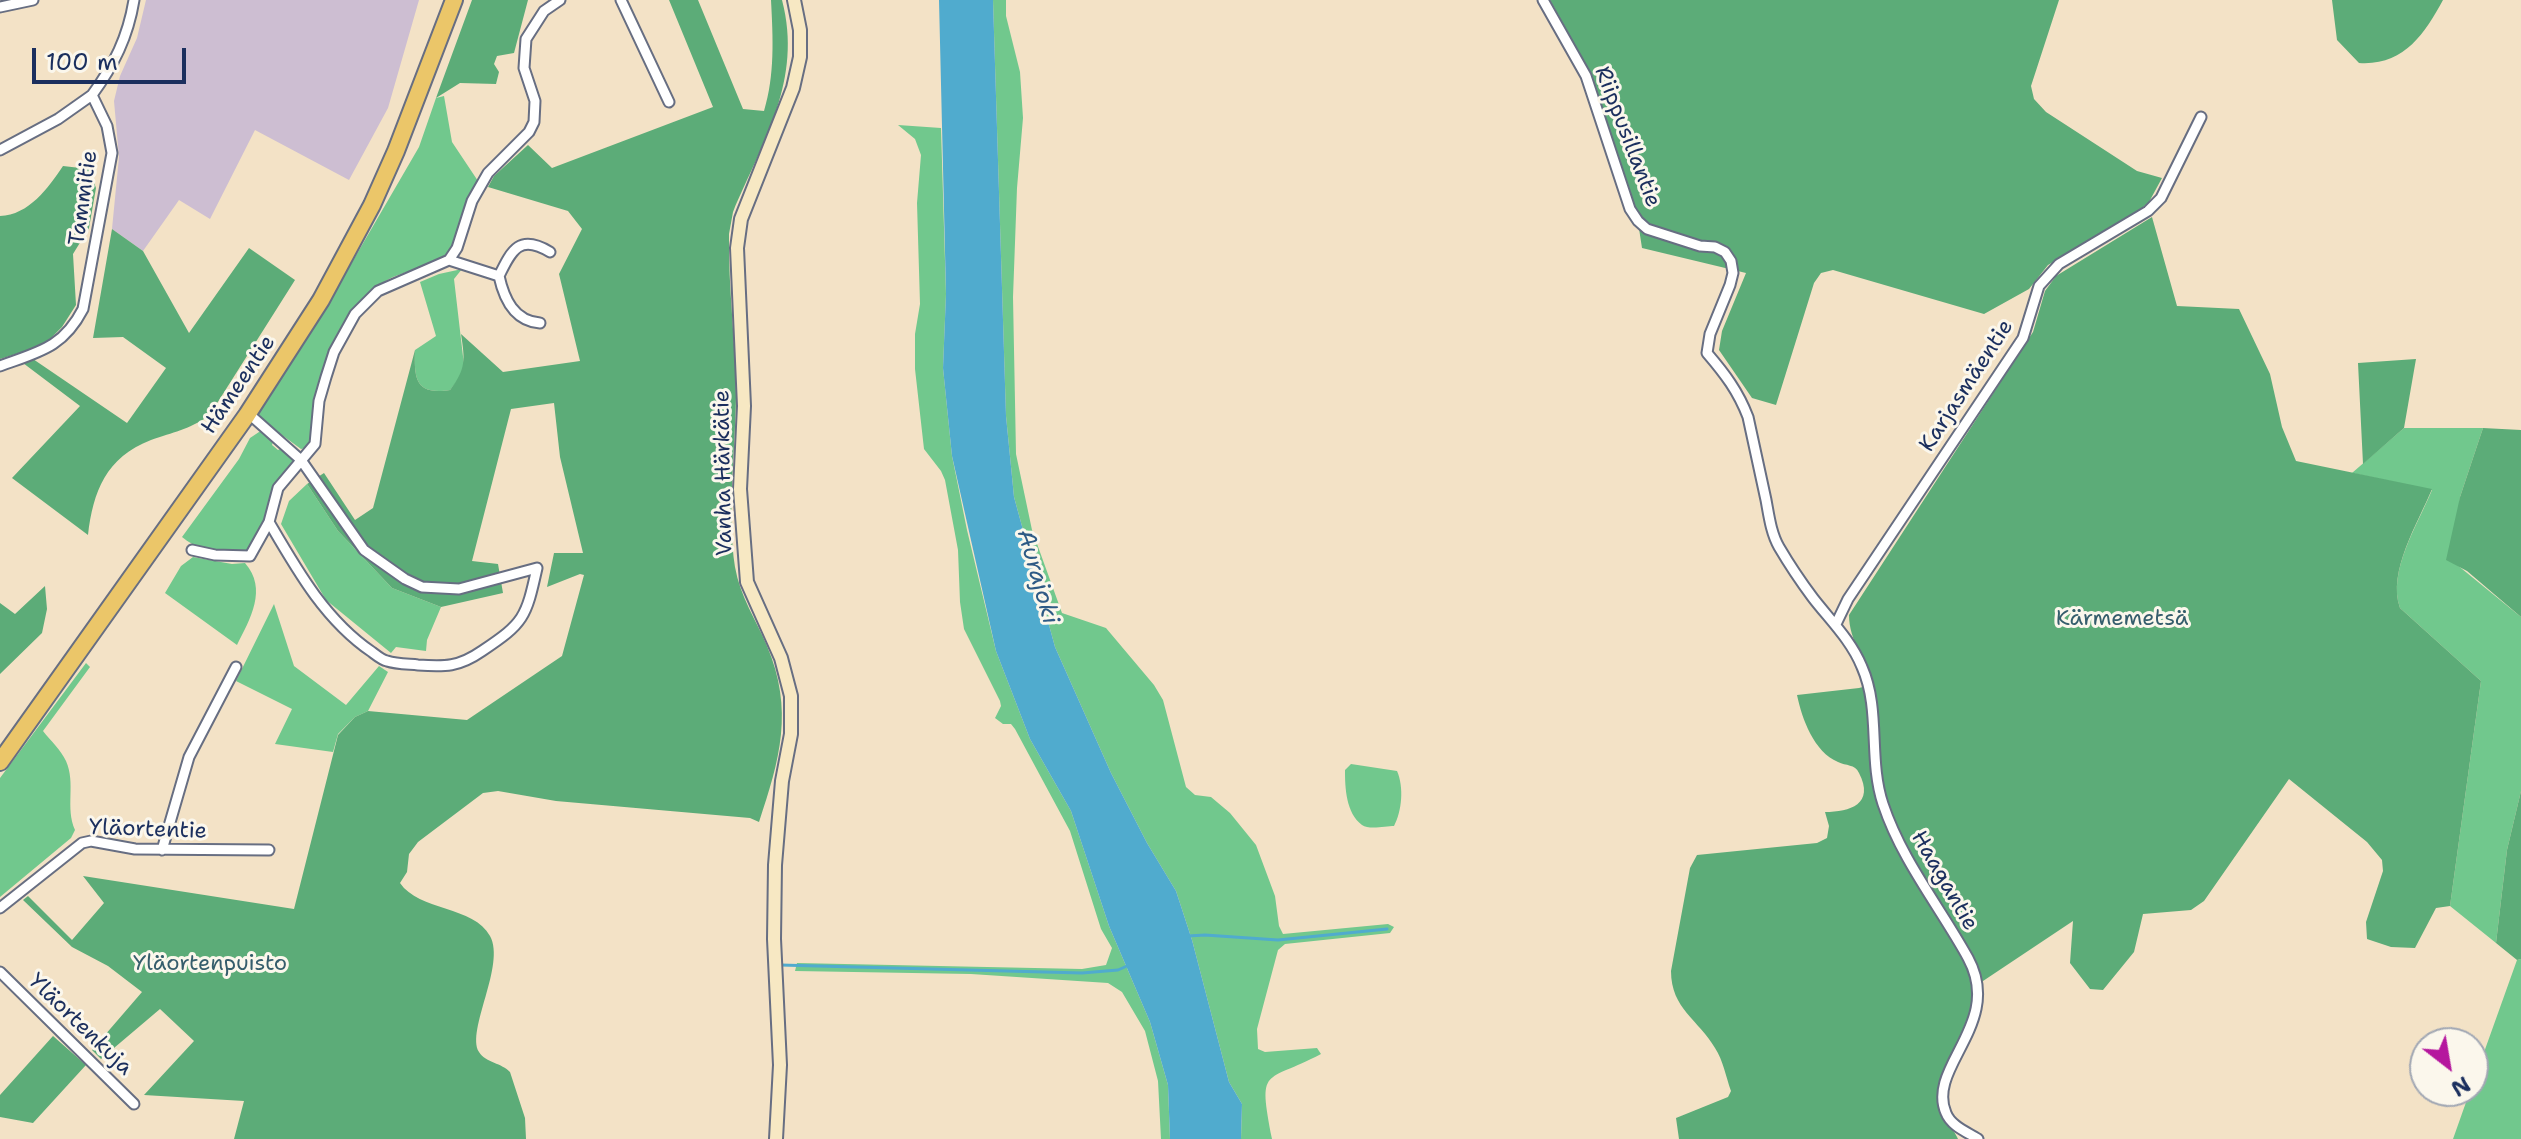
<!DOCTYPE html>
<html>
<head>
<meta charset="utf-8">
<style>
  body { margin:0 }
  #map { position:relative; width:2521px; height:1139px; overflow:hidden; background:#f3e2c6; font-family:"Shantell Sans",sans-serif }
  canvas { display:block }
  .north { position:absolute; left:2409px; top:1027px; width:80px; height:80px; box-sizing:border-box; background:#fbf7ec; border:2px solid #a1a7b3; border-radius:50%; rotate:149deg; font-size:22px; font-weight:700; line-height:32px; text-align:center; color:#1b2f5e }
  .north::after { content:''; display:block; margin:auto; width:28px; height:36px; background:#b5179e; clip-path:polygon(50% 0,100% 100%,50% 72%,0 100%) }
  .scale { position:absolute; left:32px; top:48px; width:154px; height:36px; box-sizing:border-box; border:4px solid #1b2f5e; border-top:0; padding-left:10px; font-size:24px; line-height:28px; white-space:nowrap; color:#1b2f5e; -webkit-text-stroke:6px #fbf7ec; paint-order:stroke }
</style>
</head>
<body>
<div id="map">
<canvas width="2521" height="1139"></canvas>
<div class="north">N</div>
<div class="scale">100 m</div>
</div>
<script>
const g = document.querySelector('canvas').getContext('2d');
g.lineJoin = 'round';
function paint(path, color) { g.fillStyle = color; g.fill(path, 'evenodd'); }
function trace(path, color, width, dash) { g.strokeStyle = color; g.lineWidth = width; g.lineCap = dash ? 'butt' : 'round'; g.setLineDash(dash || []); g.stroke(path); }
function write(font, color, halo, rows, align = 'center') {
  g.font = font + ' "Shantell Sans",sans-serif'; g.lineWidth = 6; g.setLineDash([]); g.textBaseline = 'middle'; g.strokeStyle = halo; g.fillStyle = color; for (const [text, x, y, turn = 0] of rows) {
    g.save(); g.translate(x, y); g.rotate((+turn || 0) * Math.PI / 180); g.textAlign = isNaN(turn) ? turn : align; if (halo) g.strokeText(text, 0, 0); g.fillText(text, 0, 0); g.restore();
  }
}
paint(new Path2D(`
  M146,0H419L388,108L349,180L255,130L210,219L179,200L143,251L112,229L119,157L114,101L120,76L137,38Z`), '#cdbed2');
paint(new Path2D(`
  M993,0H1006V16L1020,72L1023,118L1017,188L1013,297L1016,454L1032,530L1062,613L1106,628L1154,685L1163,700L1186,787L1195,795L1211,797L1230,813L1256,845L1275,896L1279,926L1283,934L1388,924L1394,927L1390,933L1285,944L1278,950L1257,1029L1258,1049L1265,1052L1317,1048L1321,1054C1264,1084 1258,1065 1272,1139H1241L1242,1104L1229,1082L1192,940L1176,891L1147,843L1111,773L1055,647L1014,497L1006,416Z
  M444,96L452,142L478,181C473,192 467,203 463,214C458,227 457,243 447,254C438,265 405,271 391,278C329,308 323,382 311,442L306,448L301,449L260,419L258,411L351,264L419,147L436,98Z
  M898,125L941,128L946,294L943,368L952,456L967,530L996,651L1030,739L1071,811L1109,926L1150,1022L1168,1085L1170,1139H1161L1158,1081L1145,1031L1122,992L1108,983L971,974L795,971L797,963L1082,969L1106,965L1112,948L1101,929L1070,831L1015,729L1011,724H1003L995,718L1001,706L1000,701L964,629L960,602L958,550L945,480L941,471L924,449L915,369V334L920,304L917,203L921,155L915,139Z
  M462,269L454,279L464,365L462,375L450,390C416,395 414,380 415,350L436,336L420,282L439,274Z
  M2404,428H2483L2460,497L2456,564L2521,617V791L2507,850L2496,943L2450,906L2481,681L2400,608C2387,572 2418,524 2432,490L2352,473Z
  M266,431L274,439L272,445L278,450L282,448L288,451L294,459L271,491L267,521L248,551C225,557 199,551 182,537L239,459L250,438L259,432Z
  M307,484L338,531L392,588L441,607L427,640L426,651L396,647L391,653L326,600L281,524L289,501Z
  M193,557L232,564L245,563C268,589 250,619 237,645L165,593L181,566Z
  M274,604L294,666L346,705L379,666L388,672L368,711L355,717L338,734L333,752L275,744L292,709L236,681Z
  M86,663L90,667L43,731C50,740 61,750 66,761C76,783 65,808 75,830L71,838L0,897V778Z
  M1351,764L1397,771C1404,787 1402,811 1394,826C1386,826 1369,830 1362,825C1346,813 1345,788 1345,770Z
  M2521,959V1139H2453L2470,1091H2473V1083L2517,960Z`), '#71c88d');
paint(new Path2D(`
  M472,0H528L514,53L497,56L494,64L499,72L496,84L460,83L436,98Z
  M669,0H698L743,109L764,111C775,75 773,38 771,0H782C803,80 763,141 733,212L729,234C728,288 736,343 736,398C735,453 727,512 735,567C740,596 756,620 767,646C794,710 780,759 759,822L750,818L556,801L498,791L483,793L418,842L409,854L407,872L400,883C419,911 474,906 490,936C506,965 466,1030 479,1052C486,1063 502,1063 510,1072L525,1118L526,1139H234L244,1101L144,1095L194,1041L160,1009L101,1059L92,1050L142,992L108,966L72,947L23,900L28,896L72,940L104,903L83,876L294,909L338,735L355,717L368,711L467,720L562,656L584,575L580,574L547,587L554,553H583L560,457L554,403L511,409L472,561L498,564L503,593L441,607L392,588L338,531L307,484L324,473L355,520L373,508L415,350C414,380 416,395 450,390C466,369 465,360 461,334L503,372L580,361L559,274L582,229L568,211L488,187L494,176L528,145L552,168L713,107Z
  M1550,0H2059L2031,86L2034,99L2046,112L2137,171L2162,178L2149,202L2135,214L2048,265L2029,289L1984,314L1833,270L1821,273L1814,283L1776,405L1752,398L1719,350L1722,331L1746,273L1642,248L1636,209L1591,74Z
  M2443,0C2424,35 2403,66 2359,63L2337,40L2332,0Z
  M63,166L89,169L96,188L89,228L73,254L76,305L62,327L44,345L0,359V216C29,215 48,188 63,166Z
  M2152,217L2177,306L2239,309L2270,374L2282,427L2296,461L2432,489C2418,523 2387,572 2400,608L2481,681L2450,906L2436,908L2415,948L2391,947L2367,939L2366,922L2383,871L2382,860L2367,842L2289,779L2204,901L2191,910L2143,914L2134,952L2103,990L2090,989L2070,963L2073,921L1974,987C1973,1028 1936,1066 1938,1102C1939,1118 1954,1128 1958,1139H1679L1676,1118L1728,1097L1731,1091C1726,1077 1723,1060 1715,1048C1699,1020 1671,1009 1671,971L1690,868L1697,855L1817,843L1827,838L1829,826L1825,812C1850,812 1875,804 1859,773C1855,764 1846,766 1838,762C1814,752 1802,719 1797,695L1859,688L1874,684C1866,660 1849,641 1849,615L2033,332L2045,291L2056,276Z
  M112,229L143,251L189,333L249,248L295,280L209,416C187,430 174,432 151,440C106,457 93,492 88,535L12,478L80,406L23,363L33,359L127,423L166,368L123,337L93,338Z
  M2416,359L2404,428L2363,464L2358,363Z
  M2483,428L2521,430V617L2467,571L2446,560L2460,497Z
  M45,586L47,609L42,633L0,674V603L15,614Z
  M2521,791V959L2517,960L2496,943L2507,850Z
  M53,1036L86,1065L33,1123L0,1117V1095Z`), '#5cac78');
paint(new Path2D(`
  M939,0H993L1006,416L1014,497L1055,647L1111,773L1147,843L1176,891L1192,940L1229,1082L1242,1104L1241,1139H1170L1168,1085L1150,1022L1109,926L1071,811L1030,739L996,651L952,456L943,368L946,294Z`), '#50abce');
trace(new Path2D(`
  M1188,936L1205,935L1278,940L1387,929
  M780,965L1082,973L1118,970L1127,966`), '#50abce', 3);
const street = new Path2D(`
  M621,0L669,102
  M1543,0L1586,76L1630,209L1638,221L1647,229L1700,246L1715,247L1725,252L1731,261L1733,273L1730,285L1710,334L1707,353C1725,374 1738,391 1748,417C1754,445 1760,473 1766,500C1769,516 1771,533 1779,547C1789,564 1801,582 1813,598C1830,620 1851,640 1862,667C1881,710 1868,759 1883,804C1902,861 1940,907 1968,958C2004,1024 1926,1067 1946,1113C1951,1126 1967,1132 1978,1139
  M0,7L33,0
  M0,150L58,119L92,95
  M449,260L499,276
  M540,323C514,321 504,299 499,276C512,249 520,234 550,252
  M0,366C38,352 63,348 83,309L112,153L107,126L92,95C114,65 128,37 134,0
  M248,413L301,460L364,550L405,579L422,587L459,589L537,568C526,618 524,623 482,651C459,667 445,667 418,665C408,664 396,664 387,661C382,660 376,655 372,652C325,620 297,570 269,522
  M192,550L215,555L250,556L269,522L278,488L315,444L319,401L326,377L334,352L355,314L378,291L449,260L457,248L472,201L488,173L529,132L534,122L535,101L524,68L526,39L544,11L560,0
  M1836,624L1848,599L2023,338L2039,286L2059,264L2148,211L2161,198L2201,117
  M162,850L189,757L236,667
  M0,908L82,843L91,841L135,849L269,850
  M0,972L134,1104`);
const secondary = new Path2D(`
  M776,1139L780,1065L774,939L775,865L782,781L791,734V696L781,658L747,582L740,489L744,406L737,248L741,219L793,88L800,57V30L794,0`);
const highway = new Path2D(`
  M0,762L247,415L321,300L372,205L396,151L454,0`);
trace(street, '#676e82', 13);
trace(secondary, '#676e82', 16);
trace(highway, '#676e82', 20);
trace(street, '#fff', 9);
trace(secondary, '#f7e8c3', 12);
trace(highway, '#ebc669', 16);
write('22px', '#1b2f5e', '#fbf7ec', [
  ["Riippusillantie",1627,137,69],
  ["Tammitie",84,198,-82],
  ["Hämeentie",239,385,-56],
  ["Karjasmäentie",1967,386,-57],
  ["Vanha Härkätie",724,473,-91],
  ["Yläortentie",148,830,2],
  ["Haagantie",1944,881,60],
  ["Yläortenkuja",80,1025,44]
]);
write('22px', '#355d6c', '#fbf7ec', [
  ["Kärmemetsä",2122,619],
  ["Yläortenpuisto",210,964]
]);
write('italic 24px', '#2e5a85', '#fbf7ec', [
  ["Aurajoki",1037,577,74]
]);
</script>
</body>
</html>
